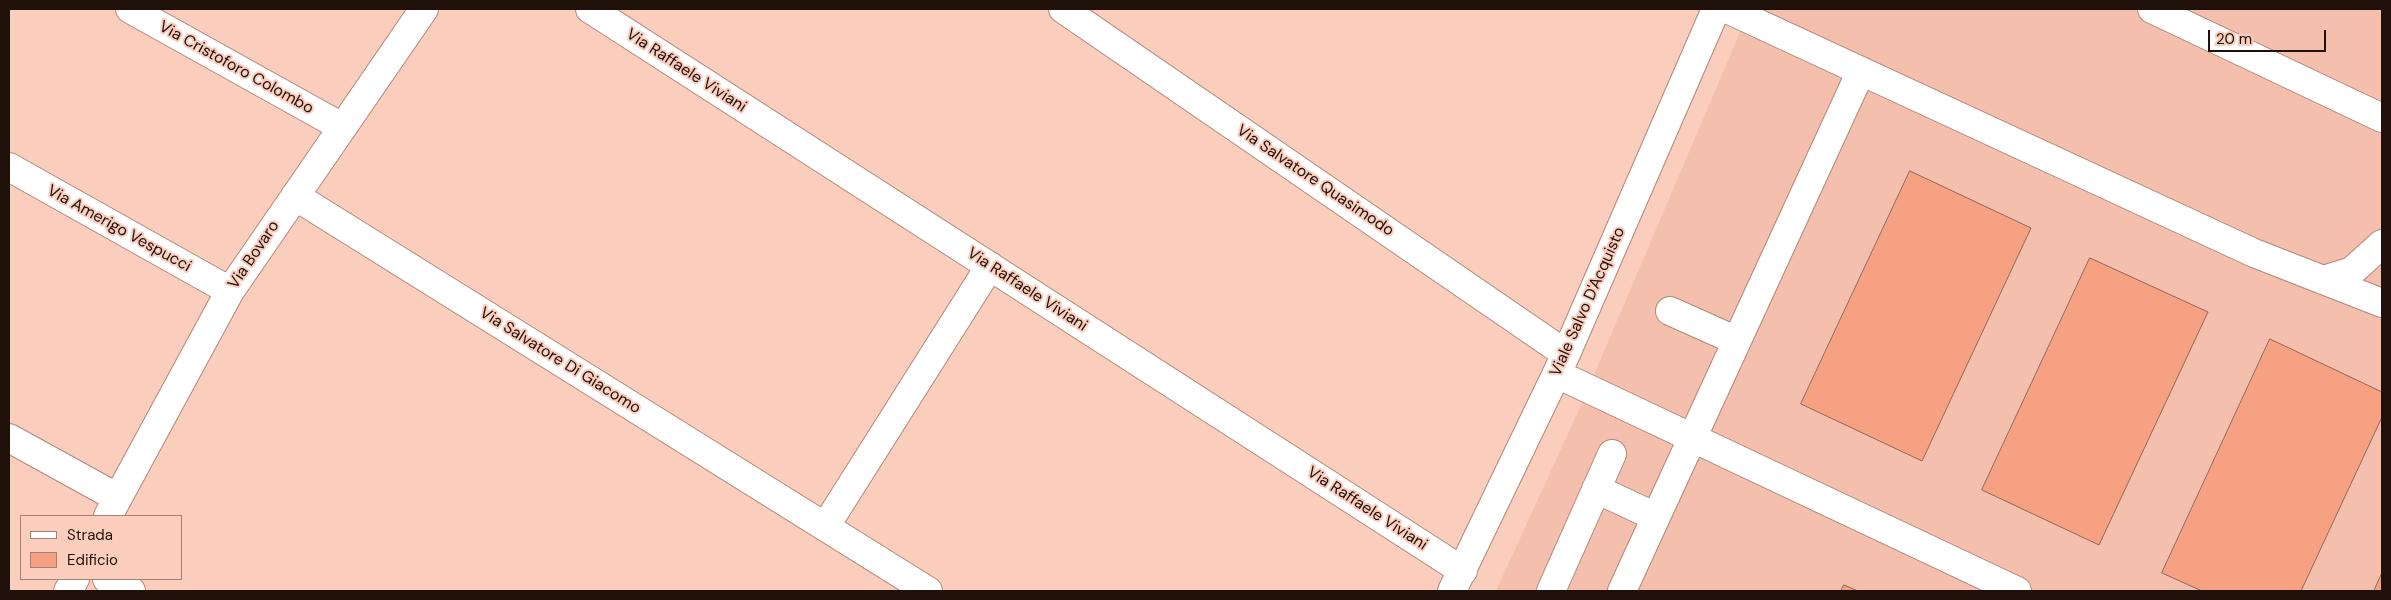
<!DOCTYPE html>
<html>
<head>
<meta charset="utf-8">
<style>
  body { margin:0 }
  #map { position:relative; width:2391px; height:600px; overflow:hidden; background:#fbcdbd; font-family:"DM Sans",sans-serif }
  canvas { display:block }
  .frame { position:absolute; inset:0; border:10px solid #1f100a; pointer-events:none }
  .legend { position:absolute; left:20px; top:515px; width:162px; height:65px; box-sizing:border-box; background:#fbcdbd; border:1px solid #a38175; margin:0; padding:6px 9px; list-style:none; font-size:15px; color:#1f100a }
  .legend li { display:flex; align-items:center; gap:10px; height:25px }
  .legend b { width:25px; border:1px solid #a38175 }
  .scale { position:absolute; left:2208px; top:30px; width:118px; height:22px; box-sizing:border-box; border:2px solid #1f100a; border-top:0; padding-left:6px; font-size:15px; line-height:18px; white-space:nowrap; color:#1f100a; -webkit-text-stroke:4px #fbcdbd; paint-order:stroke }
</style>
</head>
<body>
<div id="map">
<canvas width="2391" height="600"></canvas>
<div class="frame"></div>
<ul class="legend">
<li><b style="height:6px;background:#fff"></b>Strada</li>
<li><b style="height:14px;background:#f7a183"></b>Edificio</li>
</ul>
<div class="scale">20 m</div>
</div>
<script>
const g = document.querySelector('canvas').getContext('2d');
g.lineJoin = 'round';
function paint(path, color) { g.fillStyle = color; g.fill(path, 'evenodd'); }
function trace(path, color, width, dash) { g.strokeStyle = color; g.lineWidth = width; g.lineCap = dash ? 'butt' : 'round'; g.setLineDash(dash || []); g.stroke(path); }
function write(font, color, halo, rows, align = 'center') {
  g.font = font + ' "DM Sans",sans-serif'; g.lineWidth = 4; g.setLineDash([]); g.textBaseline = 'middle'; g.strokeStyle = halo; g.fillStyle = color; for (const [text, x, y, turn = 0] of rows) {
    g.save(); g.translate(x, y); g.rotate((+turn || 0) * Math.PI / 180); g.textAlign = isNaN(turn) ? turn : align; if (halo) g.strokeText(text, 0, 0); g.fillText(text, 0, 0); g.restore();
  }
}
paint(new Path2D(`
  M1750,9H2382V591H1496L1582,403Z`), '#f4bfad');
const building = new Path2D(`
  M1910,171L2031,228L1922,461L1801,404Z
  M2090,258L2208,312L2099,545L1982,490Z
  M2270,339L2382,392V417L2301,591H2202L2162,573Z
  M2382,573V591H2374Z
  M1844,585L1858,591H1841Z`);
paint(building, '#f7a183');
trace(building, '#906859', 1);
const minor = new Path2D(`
  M130,9L342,127
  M590,9L1463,571
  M1063,9L1566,354
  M1727,9L2254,253L2382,303
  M2152,9L2382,118
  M9,167L230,291
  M295,196L928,591
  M2323,280L2352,271L2382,244
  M1670,311L1737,341
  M1557,374L2017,591
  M9,438L118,498
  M1596,489L1656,517
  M108,516L230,291L424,9
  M825,527L990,266
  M107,579L131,591
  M68,591L75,579
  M1452,591L1566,354L1716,9
  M1551,591L1612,454
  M1622,591L1861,71`);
trace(minor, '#b18778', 30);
trace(minor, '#fff', 28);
write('16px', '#1f100a', '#fbcdbd', [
  ["Via Cristoforo Colombo",236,68,29],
  ["Via Raffaele Viviani",686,71,33],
  ["Via Salvatore Quasimodo",1315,181,34],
  ["Via Amerigo Vespucci",119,229,29],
  ["Via Bovaro",254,255,-56],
  ["Via Raffaele Viviani",1027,290,33],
  ["Viale Salvo D'Acquisto",1588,302,-66],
  ["Via Salvatore Di Giacomo",560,361,32],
  ["Via Raffaele Viviani",1367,509,33]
]);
</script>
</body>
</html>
